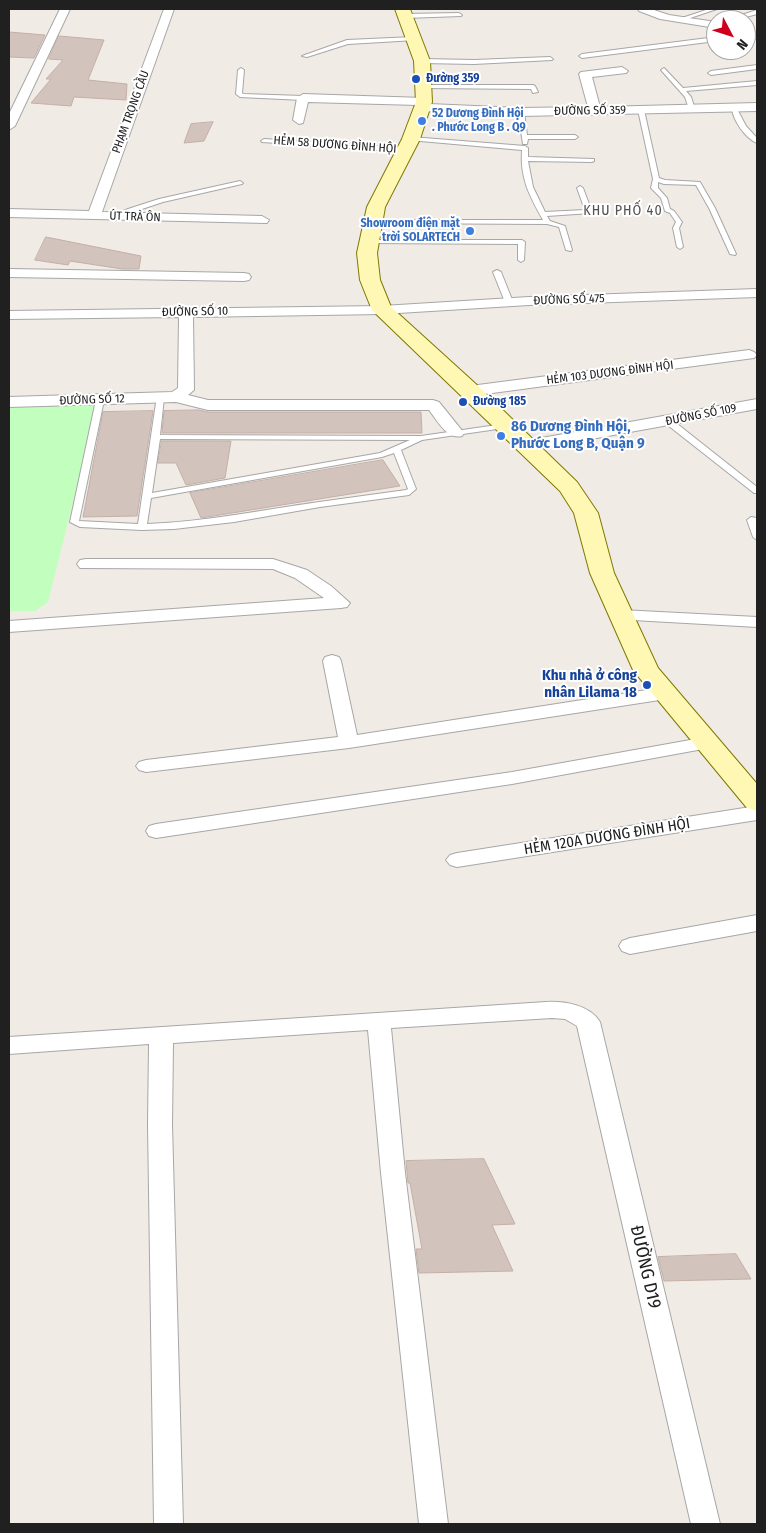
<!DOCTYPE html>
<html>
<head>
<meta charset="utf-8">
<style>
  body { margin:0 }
  #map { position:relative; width:766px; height:1533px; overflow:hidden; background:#f1ebe5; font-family:"Fira Sans Condensed",sans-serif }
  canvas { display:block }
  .frame { position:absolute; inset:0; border:10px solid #202020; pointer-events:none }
  .north { position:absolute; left:706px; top:10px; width:50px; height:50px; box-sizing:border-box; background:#fff; border:1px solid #a6a6a6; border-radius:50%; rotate:130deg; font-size:14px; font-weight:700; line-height:20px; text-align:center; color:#202020 }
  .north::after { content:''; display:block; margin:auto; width:18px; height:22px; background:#cf001d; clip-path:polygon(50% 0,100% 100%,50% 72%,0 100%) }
</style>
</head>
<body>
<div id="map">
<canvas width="766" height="1533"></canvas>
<div class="frame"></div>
<div class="north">N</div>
</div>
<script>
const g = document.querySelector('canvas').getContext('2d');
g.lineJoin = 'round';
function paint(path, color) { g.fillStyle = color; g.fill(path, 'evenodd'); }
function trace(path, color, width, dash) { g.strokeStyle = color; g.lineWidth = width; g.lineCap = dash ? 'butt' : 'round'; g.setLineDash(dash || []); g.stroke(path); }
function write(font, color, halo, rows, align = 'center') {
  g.font = font + ' "Fira Sans Condensed",sans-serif'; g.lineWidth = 4; g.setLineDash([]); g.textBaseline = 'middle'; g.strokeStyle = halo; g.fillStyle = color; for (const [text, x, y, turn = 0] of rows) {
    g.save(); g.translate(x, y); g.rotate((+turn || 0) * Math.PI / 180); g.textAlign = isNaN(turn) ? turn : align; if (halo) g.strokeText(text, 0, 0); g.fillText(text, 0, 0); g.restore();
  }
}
paint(new Path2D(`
  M86,405L97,407L48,602L35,611H9V407Z`), '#c2ffbe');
const building = new Path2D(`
  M9,32L45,35L34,58L9,57Z
  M59,36L104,40L88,80L127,84L126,100L74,97L71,106L31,103L51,79H46L63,60L49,59Z
  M213,122L204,141L184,143L191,124Z
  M46,237L141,256L139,269H122L70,261L68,265L35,260Z
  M199,410L208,412H421L422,433H162L164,411Z
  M153,411L137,516L83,517L103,412Z
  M162,441H231L225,478L186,485L176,463H158Z
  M383,460L400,486L201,518L190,493Z
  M484,1159L515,1224L492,1225L513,1271L419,1273L416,1249H422L410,1183H408L406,1161Z
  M736,1254L751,1279L664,1281L658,1257Z`);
paint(building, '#d2c3bd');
trace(building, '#c4afa6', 1);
const lane = new Path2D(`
  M709,9H717L684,20L679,19Z
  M757,10V14L735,20H726Z
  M459,13L462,15L461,16L405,18L402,16L405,14Z
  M414,37L417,39L416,40L348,44L307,57L302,56L347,40Z
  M716,37V41L582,58L579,56L582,54Z
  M550,57L553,59L552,60L474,64L422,63L419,61L422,59L474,60Z
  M757,65V69L711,75L708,73L711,71Z
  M241,68L244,70L242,93L243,94L303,96L306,98L303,100L240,97L236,94L238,70Z
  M664,68L683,88L757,81V85L686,91L691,97L695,109L692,111L689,109L685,97L661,70Z
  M424,85H533L535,86L538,92L533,93L531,89L422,88V86Z
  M732,107H736L746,126L757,138V143C745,138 732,119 732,107Z
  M641,108L644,110L659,178L665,180L700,182L715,208L736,254L735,255L730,254L709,208L696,185L664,184L658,182V188L667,198L670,209L674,211L682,222L679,228L683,247L680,249L677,247L673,228L676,222L670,213L665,211L661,198L651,188L653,179L638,110Z
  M521,110L524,112L527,135H575L578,137L575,139H528L527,144H523L518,112Z
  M411,137L525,146L528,148V157L594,159V161L592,162L528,161L533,187L545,212L585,210L577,188L580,186L583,188L592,212L591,213L547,216L550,221L565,226L572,250L571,251L566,250L559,227L547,224L371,223L370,222L373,220H543C529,195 520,178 522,150L409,140L408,139Z
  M264,139L406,148L409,150L406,152L262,142L261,141Z
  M240,181L243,183L242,184L163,202L115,218L112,216L128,209L159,199Z
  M369,240H522L525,242L524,260L521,262L518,260V244L367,243V241Z
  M497,270L501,272L513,302L512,304L505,302L493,272Z
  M157,396H160L164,398L160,435L421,436L504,424L508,426L504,428L422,440L401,450L416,489L409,495L320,507L234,522L174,529L142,530L80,527L70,522L96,400L100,398L104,400L79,521L138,524ZM160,439L410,440L380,453L152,493ZM394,453L408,489L406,490C377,494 348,498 319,502C261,510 205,522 147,524L151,498L382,457Z
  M665,419H671L757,487V493H754L665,423Z
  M751,517L757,518V540L753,537L747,520Z`);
const street = new Path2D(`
  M60,9H70L15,126L9,130V114Z
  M164,9H174L102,212L262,216L269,220L267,223L9,217V209L89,211Z
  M638,9H651L669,15L716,22V28L660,19L639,11Z
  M746,31L757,33V39L746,37Z
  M622,67L628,71L626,73L592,77L600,107L757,103V111L521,116L423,111L419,110L418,105L308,102L303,123L299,124L293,120L297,98L303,94L424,98L428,99L429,104L521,108L588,107L579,74L581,72Z
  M9,269L244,273L249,274L251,277L249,280L244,281L9,277Z
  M757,289V297L529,305L382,314L193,317L194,390L188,395L208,400H433L439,402L464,433L462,436C447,440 437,420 429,410H208L176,402L9,407V397L172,392L178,388L179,317L9,319V311L382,306L529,297Z
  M749,350L754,352L757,355L754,358L470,396L465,394L462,391L465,388L470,386Z
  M757,399V409L525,451L519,449L517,446L519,443L525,441Z
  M86,559H273L307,570L331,586L350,603L347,607L341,608L9,632V621L324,598L295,578L273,569L80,568L77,564L80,560Z
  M621,610L757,617V627L615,619L612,615L615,611Z
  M332,655L339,657L341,661L357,735L666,687L673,689L676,693L673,697L666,699L349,748L146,772L139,770L136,766L139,762L146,760L338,737L323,661L325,657Z
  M707,737L714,739L717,743L714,747L512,784L156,838L149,836L146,831L149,826L156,824L512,772Z
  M757,806V820L457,867L450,865L446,860L450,855L457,853Z
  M757,915V931L630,954L622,951L619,946L622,941L630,938Z
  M546,1002C564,1001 590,1005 600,1022L720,1524H691L577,1026L565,1019L552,1018L391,1028L405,1173L448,1524H419L381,1173L368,1030L173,1043L172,1125L183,1524H154L148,1125L149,1044L9,1054V1037Z`);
const secondary = new Path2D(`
  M395,9H410L430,61L432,102L420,139L385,207L377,253L380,280L391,307L478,386L577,482L598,513L614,573L658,668L757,784V811L747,808L633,670L590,573L574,513L560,491L372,310L360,280L357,253L367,207L402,139L416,102L414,61Z`);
trace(lane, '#a7a7a7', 2);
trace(street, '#a7a7a7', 2);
trace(secondary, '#7d7900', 2);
paint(lane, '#fff');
paint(street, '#fff');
paint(secondary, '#fff8b5');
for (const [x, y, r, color] of [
  [416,79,5,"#1a4fb4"],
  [422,121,5,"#3f7fe0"],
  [470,231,5,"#3f7fe0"],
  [463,402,5,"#1a4fb4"],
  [501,436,5,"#3f7fe0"],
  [647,685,5,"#1a4fb4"]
]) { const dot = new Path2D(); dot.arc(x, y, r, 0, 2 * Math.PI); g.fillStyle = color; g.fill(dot); trace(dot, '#fff', 2); }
write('bold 12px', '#164399', '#fff', [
  ["Đường 359",426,79],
  ["Đường 185",473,402]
], 'left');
write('12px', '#202020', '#fff', [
  ["ĐƯỜNG SỐ 359",590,111,-1],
  ["PHẠM TRỌNG CẦU",131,112,-70],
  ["HẺM 58 DƯƠNG ĐÌNH HỘI",335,145,4],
  ["ÚT TRÀ ÔN",135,217,2],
  ["ĐƯỜNG SỐ 475",569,300,-2],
  ["ĐƯỜNG SỐ 10",195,312,-1],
  ["HẺM 103 DƯƠNG ĐÌNH HỘI",610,373,-7],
  ["ĐƯỜNG SỐ 12",92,400,-2],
  ["ĐƯỜNG SỐ 109",701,415,-11]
]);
write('bold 12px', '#366cbe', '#fff', [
  ["52 Dương Đình Hội",432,114],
  [". Phước Long B . Q9",432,128],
  ["Showroom điện mặt",460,224,"right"],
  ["trời SOLARTECH",460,238,"right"]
], 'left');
g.letterSpacing = '1px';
write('14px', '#535353', '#fff', [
  ["KHU PHỐ 40",623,211]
]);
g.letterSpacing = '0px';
write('bold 15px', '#366cbe', '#fff', [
  ["86 Dương Đình Hội,",511,427],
  ["Phước Long B, Quận 9",511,444]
], 'left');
write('bold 15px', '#164399', '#fff', [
  ["Khu nhà ở công",637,676],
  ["nhân Lilama 18",637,693]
], 'right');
write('15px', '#202020', '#fff', [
  ["HẺM 120A DƯƠNG ĐÌNH HỘI",607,837,-9]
]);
write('18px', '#202020', '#fff', [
  ["ĐƯỜNG D19",645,1267,77]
]);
</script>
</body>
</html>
